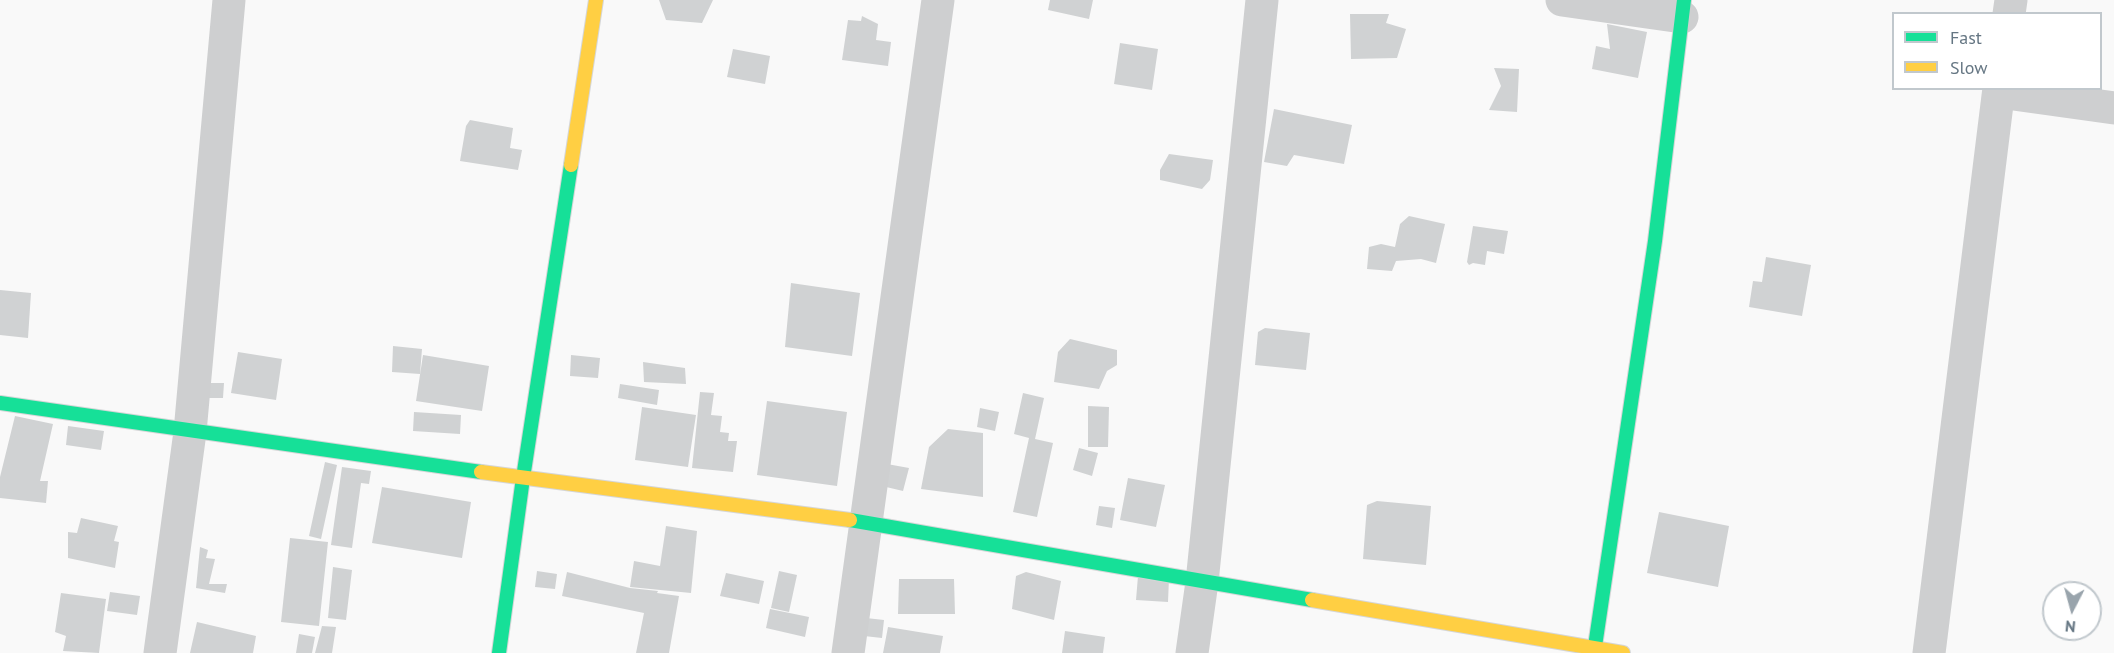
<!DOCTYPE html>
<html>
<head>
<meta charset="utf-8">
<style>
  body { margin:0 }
  #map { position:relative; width:2114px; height:653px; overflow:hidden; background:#f9f9f9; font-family:"PT Sans",sans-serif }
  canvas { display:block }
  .legend { position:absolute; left:1892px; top:12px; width:210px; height:78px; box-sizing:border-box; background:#fff; border:2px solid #c1c8cd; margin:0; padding:8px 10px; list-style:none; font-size:18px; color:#657683 }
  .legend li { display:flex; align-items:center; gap:12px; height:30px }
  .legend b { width:30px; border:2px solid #c1c8cd }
  .north { position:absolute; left:2042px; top:581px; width:60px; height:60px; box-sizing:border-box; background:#fff; border:2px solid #c1c8cd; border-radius:50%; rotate:186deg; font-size:16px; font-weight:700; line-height:24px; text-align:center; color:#657683 }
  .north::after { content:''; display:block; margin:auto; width:21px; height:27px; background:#99a4ac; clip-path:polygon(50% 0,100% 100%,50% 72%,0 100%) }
</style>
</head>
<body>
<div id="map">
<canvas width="2114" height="653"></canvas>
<ul class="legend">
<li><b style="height:8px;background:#16e098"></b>Fast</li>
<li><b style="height:8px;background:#ffcf43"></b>Slow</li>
</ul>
<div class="north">N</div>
</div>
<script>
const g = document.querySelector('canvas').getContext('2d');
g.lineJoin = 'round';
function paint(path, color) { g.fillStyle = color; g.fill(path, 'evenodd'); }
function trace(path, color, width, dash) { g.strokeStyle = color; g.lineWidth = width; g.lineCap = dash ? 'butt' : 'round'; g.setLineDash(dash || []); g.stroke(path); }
paint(new Path2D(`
  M659,0H713L702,23L666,20Z
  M1050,0H1093L1089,19L1048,10Z
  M1350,14H1389L1386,23L1406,29L1397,58L1351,59Z
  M862,16L878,24L876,40L891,42L888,66L842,60L848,20L861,21Z
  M1607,24L1647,32L1638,78L1592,69L1596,46L1610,49Z
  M1120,43L1158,49L1152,90L1114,84Z
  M733,49L770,56L765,84L727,77Z
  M1494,68L1519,69L1517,112L1489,110L1501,86Z
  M1274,109L1352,125L1344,164L1294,155L1287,166L1264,162Z
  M470,120L513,128L510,148L522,150L518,170L460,161L466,126Z
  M1169,154L1213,160L1210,180L1202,189L1160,180V170Z
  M1409,216L1445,224L1436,263L1421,259L1396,261L1392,271L1367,269L1369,247L1381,244L1395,247L1400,224Z
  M1473,226L1508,231L1504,254L1487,251L1485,265L1473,263L1469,265L1467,262Z
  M1766,257L1811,265L1802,316L1749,307L1753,281L1762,282Z
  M791,283L860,293L852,356L785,347Z
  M0,290L31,293L28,338L0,335Z
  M1265,328L1310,333L1306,370L1255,365L1258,332Z
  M1070,339L1117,350V365L1107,371L1099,389L1054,382L1058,352Z
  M393,346L422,349L420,374L392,372Z
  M238,352L282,359L276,400L231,393Z
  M423,355L489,366L482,411L416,401Z
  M571,355L600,358L598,378L570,376Z
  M643,362L685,368L686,384L644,382Z
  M208,383H224L223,398H205Z
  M620,384L659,390L657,405L618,398Z
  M700,392L714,393L711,415L722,416L720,432L729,433L728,441H737L733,472L692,468Z
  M1023,393L1044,398L1035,439L1053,443L1037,517L1013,512L1029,438L1014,434Z
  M767,401L847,412L837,486L757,475Z
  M1088,406L1109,407L1108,447H1088Z
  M642,407L696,415L688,467L635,460Z
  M980,408L999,412L995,431L977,427Z
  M414,412L461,415L460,434L413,431Z
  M15,416L53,424L40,481H48L46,503L0,498V477Z
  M68,426L104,431L101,450L66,445Z
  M948,429L983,433V497L921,489L929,447Z
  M1079,448L1098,453L1092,476L1073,470Z
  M325,462L337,465L321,539L309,536Z
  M887,464L909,468L903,491L882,486Z
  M342,467L371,471L369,484L361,483L352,548L331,545Z
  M1128,478L1165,485L1156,527L1120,520Z
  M382,487L471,502L462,558L372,543Z
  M1377,501L1431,506L1426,565L1363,559L1367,505Z
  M1099,506L1115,508L1112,528L1096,525Z
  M1659,512L1729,526L1718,587L1647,573Z
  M81,518L118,526L114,541L119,542L115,568L68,558V532L77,533Z
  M666,526L697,531L691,593L630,587L634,561L660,566Z
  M290,538L328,542L319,626L281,622Z
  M200,547L208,550L206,558L215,559L209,584H227L225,593L196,588Z
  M333,567L352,570L346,620L328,618Z
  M537,571L557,574L555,589L535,587Z
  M779,571L797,575L789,612L771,608Z
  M567,572L630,588L658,591L657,593L679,596L669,653H636L644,613L562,596Z
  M1026,572L1061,581L1054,620L1012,609L1016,576Z
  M726,573L764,581L759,604L720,596Z
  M1138,576L1169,578L1168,602L1136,600Z
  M899,579H954L955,614H898Z
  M110,592L140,596L137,615L107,611Z
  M61,593L106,599L99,653L63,651L66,636L55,632Z
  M770,609L809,617L805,637L766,628Z
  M857,617L884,620L882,638L855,635Z
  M197,622L256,636L253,653H190Z
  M322,626L336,627L332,653H315Z
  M888,627L943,636L940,653H883Z
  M1065,631L1105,637L1103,653H1062Z
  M299,634L315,637L312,653H296Z`), '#d0d2d3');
const fast = new Path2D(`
  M0,403L481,472
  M850,520L1312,600
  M499,653L523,478L571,165
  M1594,653L1655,241L1684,0`);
const slow = new Path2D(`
  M571,165L596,0
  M481,472L850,520
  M1312,600L1623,653`);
trace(fast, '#d5d6d7', 16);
trace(slow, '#d5d6d7', 16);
trace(new Path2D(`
  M1562,0L1682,17
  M2009,14L2011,0
  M1999,92L2114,108
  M160,653L190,432L229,0
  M848,653L938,0
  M1192,653L1202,582L1262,0
  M1929,653L1999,88`), '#cecfd0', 33);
trace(fast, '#16e098', 14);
trace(slow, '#ffcf43', 14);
</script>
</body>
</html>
